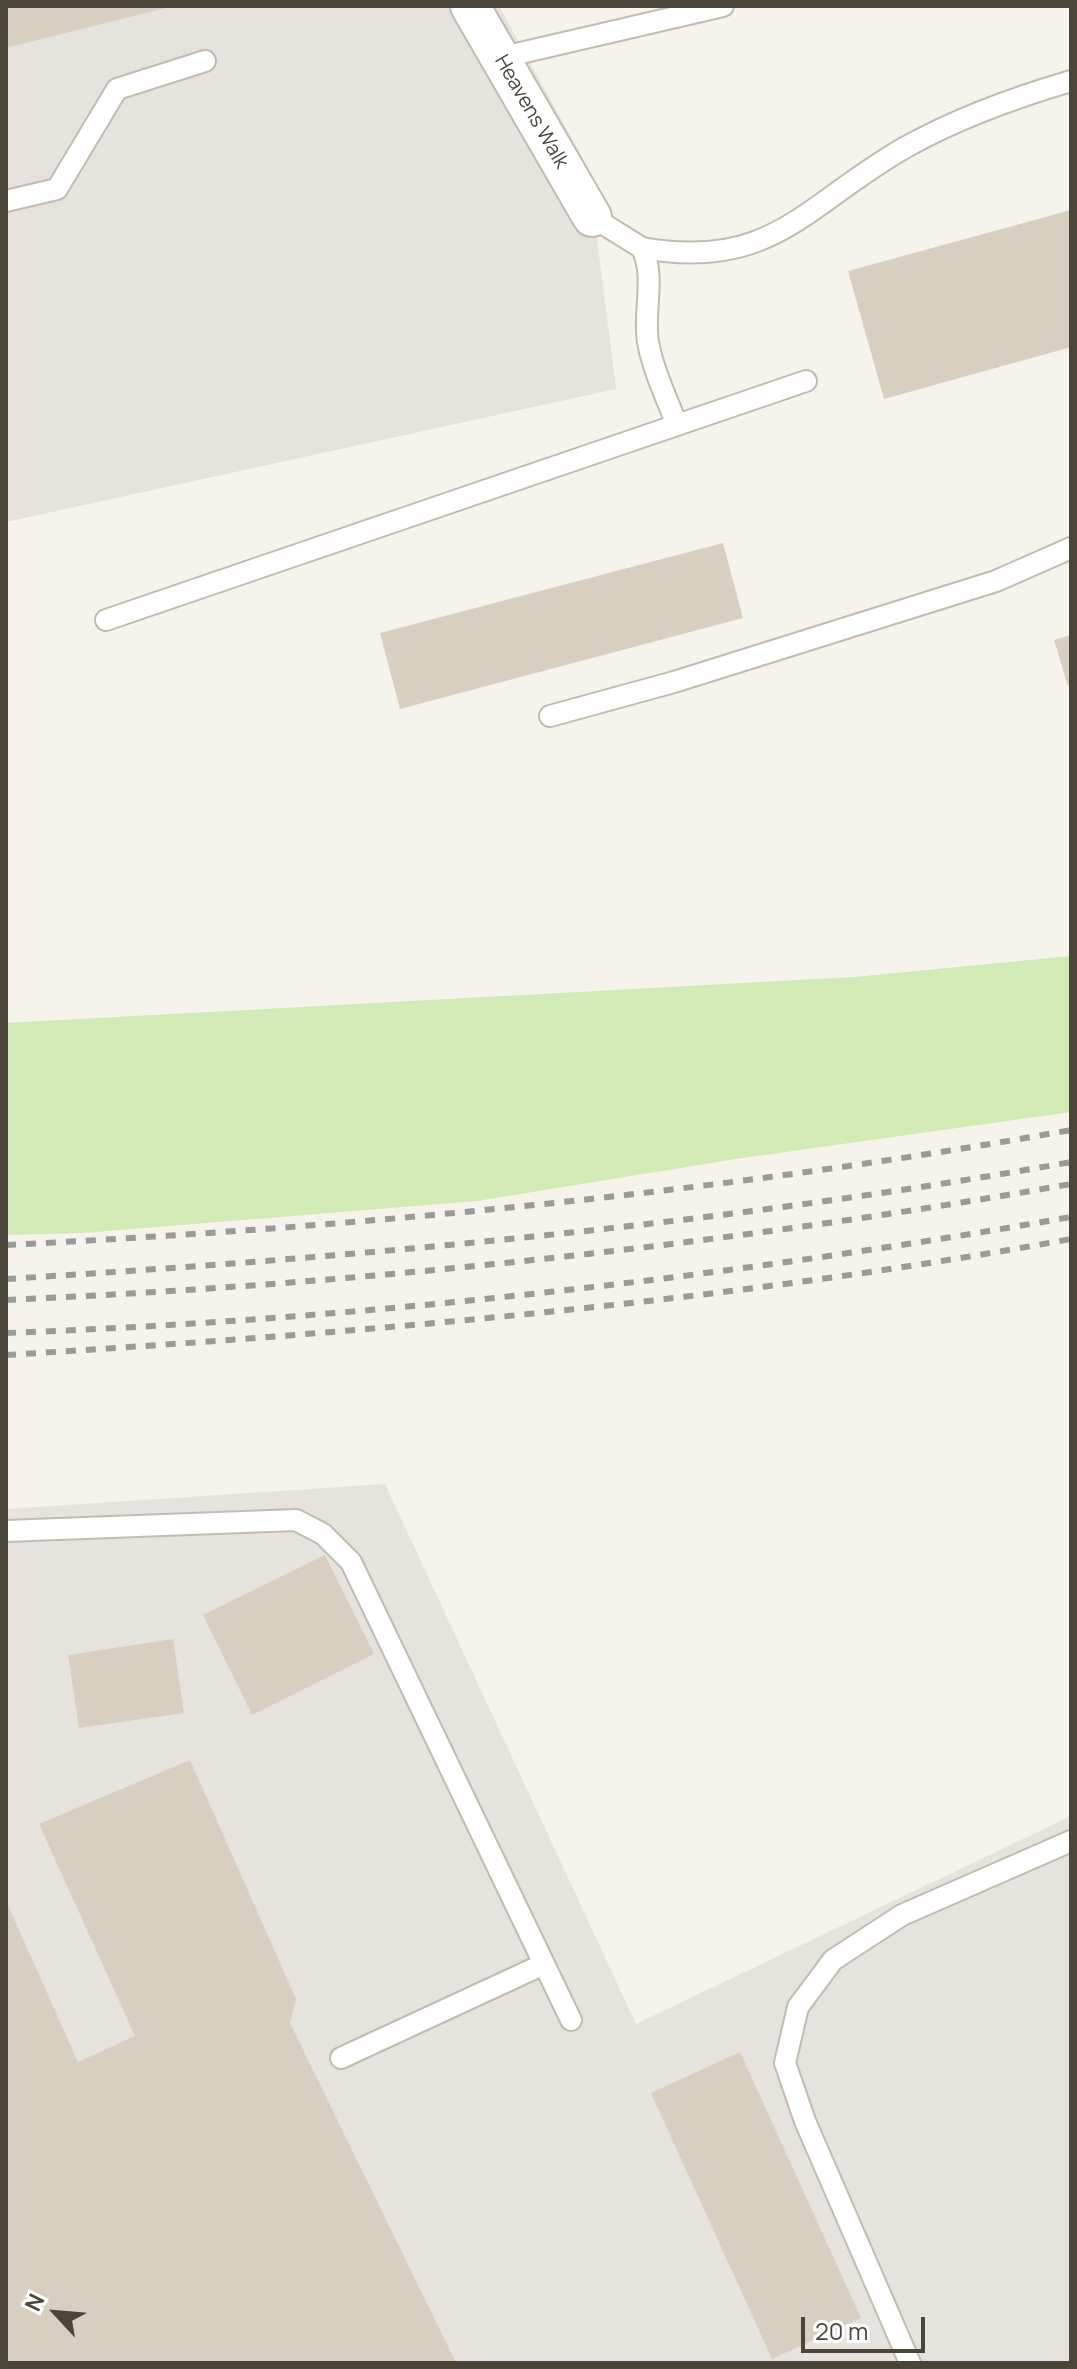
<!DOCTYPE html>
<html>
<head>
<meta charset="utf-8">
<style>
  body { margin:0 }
  #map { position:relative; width:1077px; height:2369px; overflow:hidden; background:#f6f3ec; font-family:Manrope,sans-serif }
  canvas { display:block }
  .frame { position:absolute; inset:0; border:8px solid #4b4439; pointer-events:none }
  .north { position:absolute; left:16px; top:2273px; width:80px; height:80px; -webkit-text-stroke:6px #fff; paint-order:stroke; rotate:296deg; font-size:22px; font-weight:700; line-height:32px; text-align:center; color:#4b4439 }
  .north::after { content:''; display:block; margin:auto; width:28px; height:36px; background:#4b4439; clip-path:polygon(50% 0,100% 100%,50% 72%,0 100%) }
  .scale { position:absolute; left:801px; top:2317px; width:124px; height:36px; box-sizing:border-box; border:4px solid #4b4439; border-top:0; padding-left:10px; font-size:24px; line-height:28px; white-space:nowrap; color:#4b4439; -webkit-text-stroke:6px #fff; paint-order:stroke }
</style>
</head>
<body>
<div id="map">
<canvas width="1077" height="2369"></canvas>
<div class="frame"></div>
<div class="north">N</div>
<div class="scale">20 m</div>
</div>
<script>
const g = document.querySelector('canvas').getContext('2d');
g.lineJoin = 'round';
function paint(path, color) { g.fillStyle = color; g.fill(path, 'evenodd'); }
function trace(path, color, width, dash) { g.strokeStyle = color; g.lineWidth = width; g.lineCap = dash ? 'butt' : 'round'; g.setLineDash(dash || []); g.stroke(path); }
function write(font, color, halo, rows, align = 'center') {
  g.font = font + ' Manrope,sans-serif'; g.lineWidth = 8; g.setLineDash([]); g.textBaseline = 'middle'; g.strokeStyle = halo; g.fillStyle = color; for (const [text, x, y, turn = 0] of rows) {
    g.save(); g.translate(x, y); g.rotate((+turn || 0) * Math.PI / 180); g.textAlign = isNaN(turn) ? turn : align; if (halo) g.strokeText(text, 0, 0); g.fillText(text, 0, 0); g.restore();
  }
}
paint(new Path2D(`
  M6,6H499L588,168L616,389L6,522Z
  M385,1484L636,2024L1071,1816V2363H6V1509Z`), '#e6e2dd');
paint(new Path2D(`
  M1071,956V1112L736,1159L477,1201L83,1233L6,1235V1023L854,977Z`), '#d2eab5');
paint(new Path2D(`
  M6,6H170V7L6,48Z
  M1071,210V347L884,399L848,271Z
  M723,543L743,618L400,709L380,633Z
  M1071,635V685L1068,686L1054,640Z
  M325,1555L374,1654L252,1715L203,1615Z
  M173,1639L184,1713L79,1728L68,1655Z
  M190,1760L296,1999L290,2023L456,2363H6V1901L78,2062L135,2036L39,1824Z
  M740,2052L861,2318L772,2359L651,2093Z`), '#d8cfc1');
const lane = new Path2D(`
  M499,58L723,6
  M6,201L57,189L117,89L205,61
  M642,248C773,271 804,205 906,147C958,118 1013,98 1071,81
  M677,425L806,381
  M106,620L677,425C667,399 653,370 648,342C643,310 656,278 642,248L592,217
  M550,716L674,682L996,581L1071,548
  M6,1531L296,1520L323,1534L351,1562L571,2020
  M341,2058L544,1964
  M910,2363L805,2121L785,2063L798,2007L833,1960L902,1915L1071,1841`);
const street = new Path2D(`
  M470,6L592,217`);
trace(lane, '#c2bbae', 24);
trace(street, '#c2bbae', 42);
trace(lane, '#fff', 20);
trace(street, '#fff', 38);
trace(new Path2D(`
  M6,1245C363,1227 719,1193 1071,1130
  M6,1279C362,1257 719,1225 1071,1162
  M6,1300C362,1284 719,1246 1071,1184
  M6,1333C359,1320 723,1278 1071,1217
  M6,1355C363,1333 719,1303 1071,1239`), '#9a9a9a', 6, [10, 10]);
write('20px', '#4b4439', '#fff', [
  ["Heavens Walk",531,112,60]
]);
</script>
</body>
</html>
